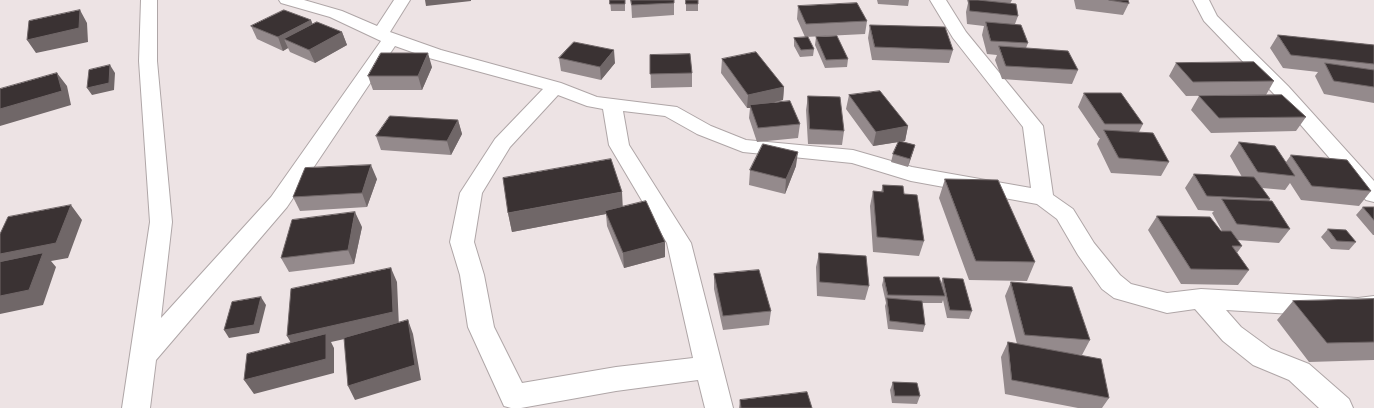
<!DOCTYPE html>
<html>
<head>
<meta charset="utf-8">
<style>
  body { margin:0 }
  canvas { display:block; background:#ede3e4 }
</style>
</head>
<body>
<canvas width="1374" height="408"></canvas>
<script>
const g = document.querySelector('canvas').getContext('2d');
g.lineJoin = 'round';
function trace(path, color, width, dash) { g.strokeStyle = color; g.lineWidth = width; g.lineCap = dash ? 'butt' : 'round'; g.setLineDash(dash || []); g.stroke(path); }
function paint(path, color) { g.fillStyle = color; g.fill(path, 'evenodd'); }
const minor = new Path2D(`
  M141,0H157V61L172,222L161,318L271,197L381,41L330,17L281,3L279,0H304L342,11L377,26L394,0H410L390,32L441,50L561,83L597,97L677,107L711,126L746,140L853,150L912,167L1031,188L1023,127L953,38L930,0H946L966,32L1043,126L1053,195L1073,209L1094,243L1120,275L1131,284L1167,293L1201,289L1358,298L1374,296V316L1358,318L1226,310L1241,327L1271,349L1309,364L1349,399L1353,408H1319L1289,380L1253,365L1223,341L1195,309L1167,313L1114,298L1102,289L1078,255L1057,219L1037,204L911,181L852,163L743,152L697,134L665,116L623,111L629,145L691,243L733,408H705L698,380L616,391L521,408H511L504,406L468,327L460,275L450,242L460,193L495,139L543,89L429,58L395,46L287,207L156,360L150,408H122L150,222L139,61ZM558,95L587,106L603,109L609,145L667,243L693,358L616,367L522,383L494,327L484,275L474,242L482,193L510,147Z
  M1193,0H1209L1217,16L1288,86L1374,181V202L1366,200L1274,94L1204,21Z`);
trace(minor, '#afa6a7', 2);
paint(minor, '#fff');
paint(new Path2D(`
  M610,0H625V11H611Z
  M631,0H674V15L632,18Z
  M686,0H698V11H686Z
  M877,0H909L908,6L878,4Z
  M967,0H1012L1010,4L1018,16L1015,24L1028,43L1026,48L1078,70L1072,84L1002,79L995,60L997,55L987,54L982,35L984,26L967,24L966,12L968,3Z
  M1074,0H1128L1129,3L1123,15L1076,9Z
  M798,6L867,21L865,34L805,37L797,19Z
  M311,20L312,24L342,32L347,45L315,63L290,52L288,48L283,51L257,39L251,26Z
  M870,25L953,50L949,63L872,60L868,38Z
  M1278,35L1374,45V103L1324,94L1315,76L1318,72L1283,68L1270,48Z
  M816,37L848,59L847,67L825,68L815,45Z
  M794,38L814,49L813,56L800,57L794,46Z
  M650,55L692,73V87L651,88Z
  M559,58L615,63L601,80L561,71Z
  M722,59L784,87L783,100L774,102L800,124L798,138L757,142L749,118L750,108H747L721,73Z
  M1176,63L1274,81L1266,95L1186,96L1169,76Z
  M432,67L422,90H373L368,76Z
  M1084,93L1143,124L1139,132L1169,162L1161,176L1111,173L1097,144L1100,138H1099L1078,107Z
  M849,95L908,126L905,141H901L915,145L908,167L891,162L893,154L898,142L873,146L846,109Z
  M808,96L844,131L842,145L808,144L806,110Z
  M1199,96L1306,117L1296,131L1211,133L1191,110Z
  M458,120L462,134L451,155L381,150L376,136Z
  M1239,142L1286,162L1291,155L1371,191L1359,206L1301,200L1290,183L1285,190L1262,188L1270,199L1269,201L1290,229L1279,243L1237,240L1242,246L1237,253L1249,270L1238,285L1181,284L1148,230L1157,216L1222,231L1212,213L1214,211L1198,210L1185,188L1194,174L1242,177L1230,156Z
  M796,166L785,194L749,185L750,170Z
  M377,179L367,207L300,211L293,197Z
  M945,179L1035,262L1027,281L969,280L939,198Z
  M883,185L924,241L919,256L873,252L870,206L873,191L881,192Z
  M623,207L665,257L624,268L607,226L606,214L512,232L508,213Z
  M1363,207H1374V235H1373L1356,215Z
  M362,227L354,264L289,272L281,258Z
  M1328,229L1356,242L1349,250L1331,249L1321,237Z
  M819,253L869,286L865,300L817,296L816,267Z
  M714,274L771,311L769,325L723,330L714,289Z
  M884,277L941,283L943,278L972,311L969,319L947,318L943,300L942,303H922L925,325L923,332L888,329L885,306L886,303L882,285Z
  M1011,282L1090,340L1082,355L1070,354L1109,398L1102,408H1078L1005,394L1001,357L1008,342L1017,344L1005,296Z
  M1374,299V360L1309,362L1277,320L1293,301Z
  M893,382L920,396L917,404L892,403L890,390Z
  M740,400L812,408H739Z`), '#948a8c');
paint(new Path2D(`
  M425,0H471V1L426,6Z
  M80,10L87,23L88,42L36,53L27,40Z
  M311,20L316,33L284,39L288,48L283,51L278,37Z
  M342,32L347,45L315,63L309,50Z
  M614,50L615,63L601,80L600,67Z
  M428,53L432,67L422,90L418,76Z
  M110,65L115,73L114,90L92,95L87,88Z
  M57,73L67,86L71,105L0,126V109Z
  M784,87L783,100L751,108L750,105V108H747L748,95Z
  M458,120L462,134L451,155L447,141Z
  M908,126L905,141L873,146L876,132Z
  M915,145L913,152L908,167L910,159Z
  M798,152L796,166L785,194L786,179Z
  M371,165L377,179L367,207L362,193Z
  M622,192L623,211H605L606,214L512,232L508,213Z
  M71,205L82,220L68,258L51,261L56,267L43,305L0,314V254Z
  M355,212L362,227L354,264L348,250Z
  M665,242V257L624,268L623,253Z
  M391,268L397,282L399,327L331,342L334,348V373L254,394L244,380L295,350L287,336Z
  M261,297L266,305L259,333L229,338L224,330Z
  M408,320L413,334L421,380L355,400L348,386Z`), '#706768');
const building = new Path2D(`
  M610,0H625V4H610Z
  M631,0H674V3L632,5Z
  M686,0H698V4H686Z
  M969,0H978L1016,4L1018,16L970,11Z
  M1109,0H1128L1129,3Z
  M857,3L867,21L806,24L798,6Z
  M80,10L79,28L27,40L29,21Z
  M284,10L311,20L278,37L251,26Z
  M317,22L342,32L309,50L284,39Z
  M986,22L1021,25L1028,43L991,41Z
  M870,25L945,27L953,50L875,47Z
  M1278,35L1374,45V64L1291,55Z
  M837,36L848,59L826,60L816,37Z
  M808,37L814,49L801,50L794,38Z
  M574,42L614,50L600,67L559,58Z
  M999,46L1068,51L1078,70L1006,66Z
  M756,52L784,87L748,95L722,59Z
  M381,53H428L418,76H368Z
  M690,54L692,73L650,74V55Z
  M1254,62L1274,81L1193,82L1176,63Z
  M1325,63L1374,70V87L1334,81Z
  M110,65L109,83L87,88L89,70Z
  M57,73L62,91L0,109V89Z
  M880,91L908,126L876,132L849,95Z
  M1084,93H1121L1143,124H1105Z
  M1282,95L1306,117L1219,118L1199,96Z
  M808,96L840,97L844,131L810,129Z
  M790,101L800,124L758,128L750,105Z
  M390,116L458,120L447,141L376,136Z
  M1104,130L1153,133L1169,162L1119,158Z
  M899,141L915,145L910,159L893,154Z
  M1239,142L1275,146L1295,176L1258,172Z
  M763,144L798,152L786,179L750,170Z
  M1291,155L1347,160L1371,191L1312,186Z
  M611,159L622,192L508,213L503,178Z
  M371,165L362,193L293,197L305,168Z
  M1194,174L1254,177L1270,199L1207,196Z
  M945,179L998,180L1035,262L976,261Z
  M883,185L903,186L904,194L917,195L924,241L877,237L873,191L883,192Z
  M1222,199L1272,201L1290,229L1237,224Z
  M646,201L665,242L623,253L605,211Z
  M71,205L56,243L0,254V234L8,217Z
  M1363,207H1374V220Z
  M355,212L348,250L281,258L292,220Z
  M1157,216L1210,217L1221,231H1231L1242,246H1232L1249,270L1191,269Z
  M1328,229L1346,230L1356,242L1337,241Z
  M43,253L29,290L0,296V262Z
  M819,253L866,256L869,286L820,282Z
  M391,268L393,312L287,336L291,289Z
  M759,270L771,311L723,316L714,274Z
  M884,277H939L945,296L888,295Z
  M943,278L963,279L972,311L950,310Z
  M1011,282L1072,287L1090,340L1025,335Z
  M261,297L254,325L224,330L232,302Z
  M887,298L922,301L925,325L890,321Z
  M1374,299V342L1327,343L1293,301Z
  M408,320L415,365L348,386L344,338Z
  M326,334V359L244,380L247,354Z
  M1008,342L1101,359L1109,398L1012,380Z
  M893,382L917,383L920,396H895Z
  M807,392L812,408H741L740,400Z`);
paint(building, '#3a3233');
trace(building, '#706768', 1);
</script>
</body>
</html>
